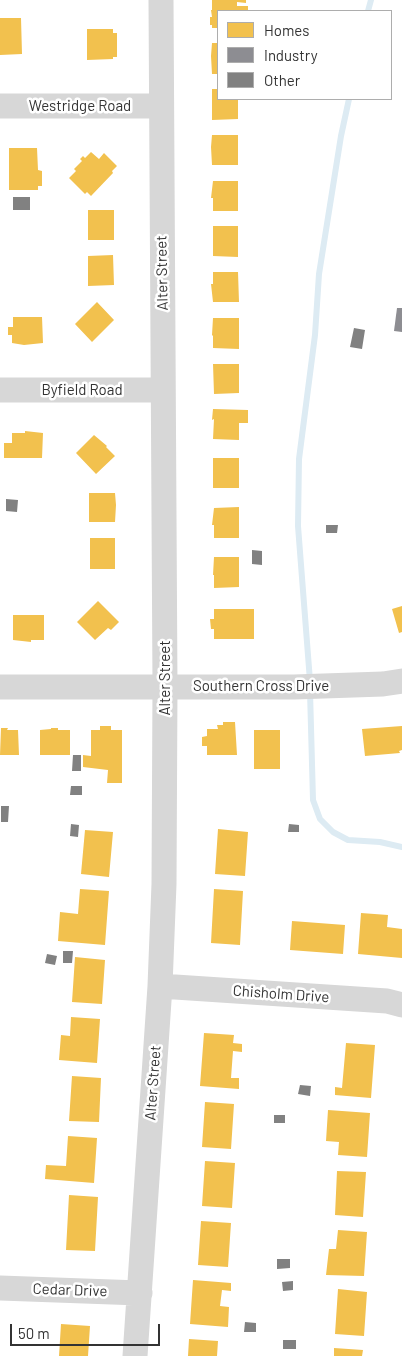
<!DOCTYPE html>
<html>
<head>
<meta charset="utf-8">
<style>
  body { margin:0 }
  #map { position:relative; width:402px; height:1356px; overflow:hidden; background:#fff; font-family:Barlow,sans-serif }
  canvas { display:block }
  .legend { position:absolute; left:217px; top:10px; width:175px; height:90px; box-sizing:border-box; background:#fff; border:1px solid #adadad; margin:0; padding:6px 9px; list-style:none; font-size:15px; color:#333 }
  .legend li { display:flex; align-items:center; gap:10px; height:25px }
  .legend b { width:25px; border:1px solid #adadad }
  .scale { position:absolute; left:10px; top:1324px; width:150px; height:22px; box-sizing:border-box; border:2px solid #333; border-top:0; padding-left:6px; font-size:15px; line-height:18px; white-space:nowrap; color:#333; -webkit-text-stroke:4px #fff; paint-order:stroke }
</style>
</head>
<body>
<div id="map">
<canvas width="402" height="1356"></canvas>
<ul class="legend">
<li><b style="height:14px;background:#f2c14e"></b>Homes</li>
<li><b style="height:14px;background:#8d8d92"></b>Industry</li>
<li><b style="height:14px;background:#818181"></b>Other</li>
</ul>
<div class="scale">50 m</div>
</div>
<script>
const g = document.querySelector('canvas').getContext('2d');
g.lineJoin = 'round';
function paint(path, color) { g.fillStyle = color; g.fill(path, 'evenodd'); }
function trace(path, color, width, dash) { g.strokeStyle = color; g.lineWidth = width; g.lineCap = dash ? 'butt' : 'round'; g.setLineDash(dash || []); g.stroke(path); }
function write(font, color, halo, rows, align = 'center') {
  g.font = font + ' Barlow,sans-serif'; g.lineWidth = 5; g.setLineDash([]); g.textBaseline = 'middle'; g.strokeStyle = halo; g.fillStyle = color; for (const [text, x, y, turn = 0] of rows) {
    g.save(); g.translate(x, y); g.rotate((+turn || 0) * Math.PI / 180); g.textAlign = isNaN(turn) ? turn : align; if (halo) g.strokeText(text, 0, 0); g.fillText(text, 0, 0); g.restore();
  }
}
paint(new Path2D(`
  M212,0H246V3L237,2V6H248V11H218V28H212V25H210V17H212L211,10H212Z
  M0,18H21L22,54L0,55Z
  M87,29H113V33H117V57H113V59L87,60Z
  M212,43H218V74H212L211,56Z
  M212,89H218V99H238V119L212,120Z
  M212,135H238V165H212L211,147Z
  M9,148H37L38,170L42,171V186H38V190H9Z
  M91,152L99,159L104,153L117,166L112,171L113,173L91,196L87,192L85,194L69,178L76,171L74,169L82,161L80,159L83,156L85,158Z
  M213,181H238V211H213V198H211Z
  M88,210H114V240H88Z
  M213,226H238V257L213,256Z
  M113,255L114,285L88,286V256Z
  M213,272H238L239,302H213L211,284H213Z
  M97,302L114,320L92,342L75,324Z
  M13,317H42L43,343L24,345L12,343V335H8V327H13Z
  M213,318H239V349L213,348V336L212,335Z
  M213,364H239V393L214,394Z
  M213,409L248,410V423H239V440L213,439L214,419L212,420Z
  M25,431L43,433L42,458H4V443H12V433H25Z
  M94,435L107,446L106,447L115,456L96,474L76,453Z
  M213,458H239V488H213Z
  M89,493H115L116,505L115,522H89Z
  M239,507V538H214V525H212L214,508Z
  M90,538H115V569H90Z
  M214,557H239V587L214,588V575H213Z
  M98,601L119,622L111,630L108,628L95,640L77,622Z
  M402,606V632L399,633L392,609Z
  M214,609H254V639H214V629H211L210,619H214Z
  M13,615H44V640H31V642L13,640Z
  M223,722H235L237,755H207V746H202V737L207,736V729H218L217,725H223Z
  M100,726H111V730H122V783H107L108,770L83,767V755L91,756V730H100Z
  M402,726V750L399,751L400,753L365,756L362,729Z
  M1,728H8L7,730H18L19,755H0Z
  M51,728H58V730H70V755H40V730L51,729Z
  M254,730H280V769H254Z
  M218,829L248,832L245,876L215,874Z
  M85,830L113,832L109,877L81,874Z
  M80,889L109,891L105,945L58,941L60,912L78,914Z
  M214,889L243,891L240,945L211,943Z
  M361,913L388,915L387,927L402,929V958L358,954Z
  M292,921L345,925L343,954L290,950Z
  M75,957L105,960L102,1004L72,1002Z
  M71,1017L100,1019L97,1063L59,1060L61,1035L70,1036Z
  M204,1033L234,1035L233,1043L242,1044V1052L233,1051L231,1078H239V1089L200,1086Z
  M346,1043L375,1045L371,1098L335,1095V1087L342,1088Z
  M72,1076L101,1078L99,1122L69,1121Z
  M205,1102L234,1104L231,1149L202,1147Z
  M328,1110L370,1113L367,1157L338,1155L339,1142L326,1141Z
  M68,1136L97,1138L94,1183L45,1179L46,1165L66,1166Z
  M205,1161L235,1163L232,1208L202,1206Z
  M337,1171L366,1172L363,1217L335,1215Z
  M69,1195L98,1197L95,1251L66,1250Z
  M201,1221L231,1223L228,1267L198,1265Z
  M338,1230L367,1232L364,1276L326,1275L329,1249H336Z
  M193,1280L231,1283V1291L222,1290L220,1306L229,1307L228,1327L190,1324Z
  M338,1289L367,1292L364,1336L335,1334Z
  M61,1324L90,1326L88,1356H59Z
  M189,1339L218,1341L217,1356H188Z
  M334,1348L363,1350L362,1356H334Z`), '#f2c14e');
paint(new Path2D(`
  M397,308H402V332L394,331Z`), '#8d8d92');
trace(new Path2D(`
  M368,11L371,0
  M310,681L298,526L299,459L315,335L319,274L341,136L349,99
  M310,691L313,800L320,819L333,832L348,840L380,842L402,847`), '#ddebf3', 6);
paint(new Path2D(`
  M13,197H30V210H13Z
  M354,328L365,330L362,349L350,347Z
  M6,499L18,500L17,512L6,511Z
  M326,525H338L337,533H326Z
  M252,550L262,551V565L252,564Z
  M73,755H81V771H72Z
  M71,786H82V795H70Z
  M1,806H9L8,822H1Z
  M71,824L79,825L78,837L70,836Z
  M289,824L299,825V832H288Z
  M63,951H73L72,963H63Z
  M47,954L57,956L55,965L45,963Z
  M300,1085L311,1086L310,1096L298,1094Z
  M274,1115H285V1123H274Z
  M277,1259H290V1268L277,1269Z
  M293,1281V1290L283,1291L282,1282Z
  M245,1322L256,1323V1332H244Z
  M283,1340H296V1349H283Z`), '#818181');
trace(new Path2D(`
  M0,106H161
  M0,390H163
  M0,687H294L383,684L402,681
  M160,986L387,1001L402,1005
  M0,1288L140,1293
  M135,1356L160,986L164,884L165,686L161,0`), '#d7d7d7', 25);
write('15px', '#333', '#fff', [
  ["Westridge Road",80,106],
  ["Alter Street",162,273,-91],
  ["Byfield Road",82,390],
  ["Alter Street",165,678,-90],
  ["Southern Cross Drive",261,686],
  ["Chisholm Drive",281,994,4],
  ["Alter Street",153,1083,-86],
  ["Cedar Drive",70,1290,2]
]);
</script>
</body>
</html>
